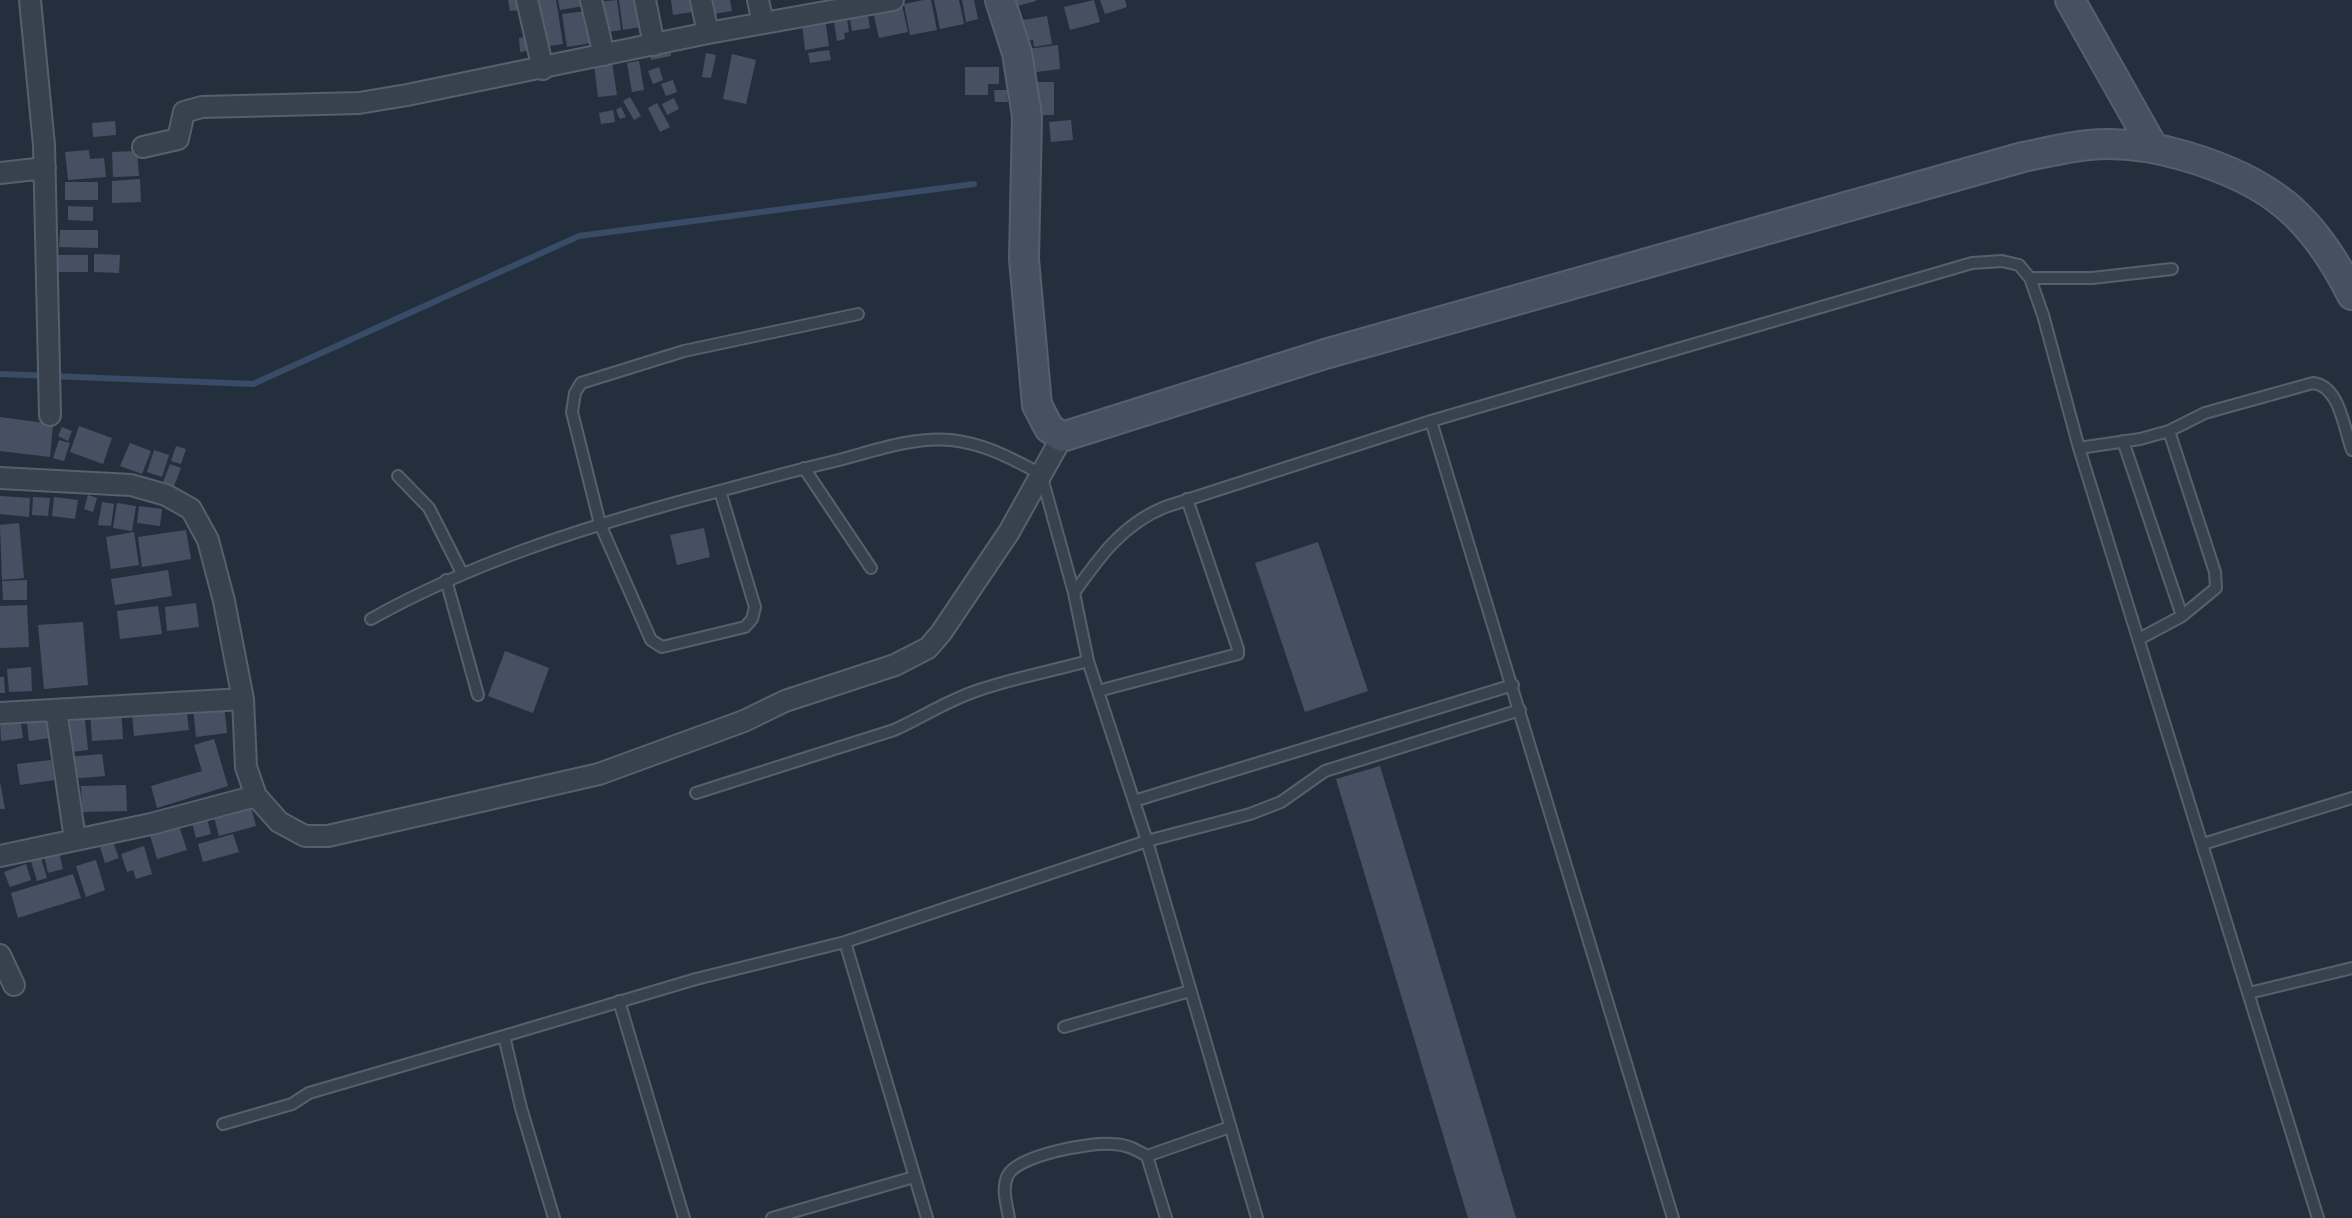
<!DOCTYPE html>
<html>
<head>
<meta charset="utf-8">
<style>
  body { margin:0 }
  canvas { display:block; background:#242f3e }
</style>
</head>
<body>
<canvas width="2352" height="1218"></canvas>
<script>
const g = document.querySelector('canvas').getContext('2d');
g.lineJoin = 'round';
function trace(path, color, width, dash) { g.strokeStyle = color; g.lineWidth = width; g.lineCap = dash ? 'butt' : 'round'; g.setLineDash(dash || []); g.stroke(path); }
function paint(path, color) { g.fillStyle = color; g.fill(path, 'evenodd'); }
trace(new Path2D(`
  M0,374L253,384L579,236L974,184`), '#394c67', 6);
paint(new Path2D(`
  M508,0H518L519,10L510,11Z
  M534,0H556L563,44L542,47Z
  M558,0H583L584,6L560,10Z
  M617,0L621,30L601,33L597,2Z
  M619,0H642L646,26L623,30Z
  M671,0H696L698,11L673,15Z
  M705,0H730L732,11L707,15Z
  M924,0H931L937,30L910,35L904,4Z
  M934,0H959L964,24L940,29Z
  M962,0H974L978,19L966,22Z
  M1004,0H1036V1L1006,9Z
  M1094,0L1100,22L1070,30L1064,7Z
  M1100,0H1125L1127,7L1105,14Z
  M902,5L908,32L879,38L873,11Z
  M587,11L592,43L567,47L562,14Z
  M867,11L870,28L852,31L849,14Z
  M846,13L849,32L844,33L845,39L837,41L833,15Z
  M1047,16L1052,44L1034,47L1033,40L1015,43L1011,22Z
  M825,19L829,46L805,50L802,23Z
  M531,36L532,50L520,52L519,38Z
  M669,44L671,56L651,60L649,48Z
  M1058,45L1060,69L1029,73L1027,49Z
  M829,50L831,60L810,63L808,53Z
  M706,53L716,55L711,78L702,77Z
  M732,54L756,60L746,104L723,99Z
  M639,61L644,90L632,92L627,63Z
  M612,62L617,95L598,97L594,64Z
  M659,67L663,80L653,84L648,71Z
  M965,67H999V84H988V95H965Z
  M673,80L677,92L666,96L661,84Z
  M1030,82H1054V115H1030Z
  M994,90H1007L1008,102H995Z
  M630,97L641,116L634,120L623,101Z
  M674,98L679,109L667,115L662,104Z
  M657,103L670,127L660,132L648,108Z
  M621,107L626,117L620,119L616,110Z
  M613,110L615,122L601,124L599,113Z
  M1071,120L1073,140L1051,142L1049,122Z
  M115,121L116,135L93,137L92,123Z
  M89,150L90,159L104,158L106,177L68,180L65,152Z
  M137,151L139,176L113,177L112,152Z
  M140,179L141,202L112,203V181Z
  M65,182H98V200H65Z
  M68,206L93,207V221L68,220Z
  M60,230H98V248L59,247Z
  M94,254L120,255L119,273L94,272Z
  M55,255H88V272H55Z
  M0,417L53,424L50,457L0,451Z
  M79,426L112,438L103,464L70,452Z
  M62,427L72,431L68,441L58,436Z
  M59,440L70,443L64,461L53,458Z
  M130,443L151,451L142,474L120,466Z
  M176,446L186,449L181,464L171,461Z
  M154,450L169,455L162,477L147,472Z
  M170,464L181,468L174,486L163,482Z
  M88,495L97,498L93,512L84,509Z
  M0,496L30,498L29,517L0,514Z
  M33,497L50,498L48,516L32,515Z
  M54,497L78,500L75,519L52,516Z
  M102,502L114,504L111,526L98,525Z
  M117,503L136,506L132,531L113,528Z
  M139,506L162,509L160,526L137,523Z
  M19,523L24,578L2,580L0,525Z
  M704,528L710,557L677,565L670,535Z
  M186,530L191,559L142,567L138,537Z
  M134,532L139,565L111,569L106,537Z
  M1318,542L1368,691L1305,712L1255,563Z
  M168,570L172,596L115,605L111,579Z
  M27,580V600H3L2,581Z
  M196,603L199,627L167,631L165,607Z
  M27,605L29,647L0,648V606Z
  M158,606L162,634L120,639L117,611Z
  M83,622L88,685L44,689L38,625Z
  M505,651L549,668L533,713L488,696Z
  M31,667L32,691L9,692L7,669Z
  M0,677H4L5,693H0Z
  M224,704L227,733L196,737L193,707Z
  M186,706L189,730L134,736L132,712Z
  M121,708L123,739L92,741L90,710Z
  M84,710L88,750L64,753L60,712Z
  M46,713L49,738L29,741L26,715Z
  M20,716L23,738L1,741L0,718Z
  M214,739L228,786L157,808L151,786L202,771L194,745Z
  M102,754L105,776L69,779L67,757Z
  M51,760L54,780L20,785L17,764Z
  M1380,766L1516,1218H1468L1336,779Z
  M0,782L5,809H0Z
  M126,785L127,811L82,812L81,786Z
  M251,807L256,826L219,836L214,817Z
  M207,819L211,834L196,838L192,823Z
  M179,826L187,850L157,859L150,835Z
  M233,834L239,852L203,862L198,844Z
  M113,842L119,858L105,863L100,847Z
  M144,846L152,874L136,879L133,870L127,872L121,854Z
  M59,852L63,869L48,873L44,855Z
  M41,858L47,878L37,881L31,861Z
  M96,860L105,890L86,897L76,866Z
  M26,864L31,880L10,887L4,872Z
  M73,874L81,898L18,918L11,893Z`), '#455162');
const lane = new Path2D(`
  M2030,278H2092L2172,269
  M1431,421L1673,1218
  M2123,441L2182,616
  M2079,448L2140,439L2169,431L2205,413L2313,383C2340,386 2344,429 2352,450
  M804,468L871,568
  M398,476L429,508L462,573
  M720,491L755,607L752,619L745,627L662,647L651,640L600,524L572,412L575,393L581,383L684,351L858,314
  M446,580L478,695
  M371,619C471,563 579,529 689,499C737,487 783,473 831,462C868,453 912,436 951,440C986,444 1010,458 1041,474L1074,593
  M2139,639L2182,616L2216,588L2215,572L2169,431
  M1098,691L1238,654V649L1187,499
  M696,793L894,730C923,717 948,700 979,690C1014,678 1052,671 1088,661
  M1134,801L1513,685
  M2203,844L2352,798
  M2249,993L2352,968
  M619,1001L684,1218
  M1064,1027L1190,991
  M223,1124L292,1104L309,1093L504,1036
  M1147,1156L1166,1218
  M554,1218L521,1108L504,1036L696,979L845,942
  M772,1218L914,1177
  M927,1218L845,942L1147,841L1250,814L1281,802L1325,771L1520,710
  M1009,1218C1007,1205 1001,1188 1008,1175C1019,1155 1090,1142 1112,1144C1126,1144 1135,1149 1147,1156L1230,1127
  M1257,1218L1147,841L1088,661L1074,593C1100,556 1123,524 1165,507L1431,421L1972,263L2002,261L2019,265L2030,278L2043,315L2079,448L2318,1218`);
const street = new Path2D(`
  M30,0L44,145L50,415
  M527,0L543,69
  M591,0L604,55
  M645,0L654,45
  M701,0L708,33
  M758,0L763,23
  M143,147L178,139L184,112L202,107L359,103L407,95L708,33L893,0
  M0,173L45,168
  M0,478L131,485L166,495L191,509L208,540L224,601L243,699L246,767L256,796L279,822L305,836H328L599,774L744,721L785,701L895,665L928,648L941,633L1009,532L1062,437
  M56,710L75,839
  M0,713L243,699
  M0,856L151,824L256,796
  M0,955L14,985`);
const secondary = new Path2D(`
  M1000,0L1017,53L1027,116L1024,259L1037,405L1049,428L1062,437L1325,354L2023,157C2044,153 2067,147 2089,145C2121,142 2154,147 2185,156C2270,181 2312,215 2352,295
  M2070,0L2153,147`);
trace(lane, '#565f6c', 14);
trace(street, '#565f6c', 24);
trace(secondary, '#565f6c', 32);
trace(lane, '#38414e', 10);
trace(street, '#38414e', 20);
trace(secondary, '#465061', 28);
</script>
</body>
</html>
